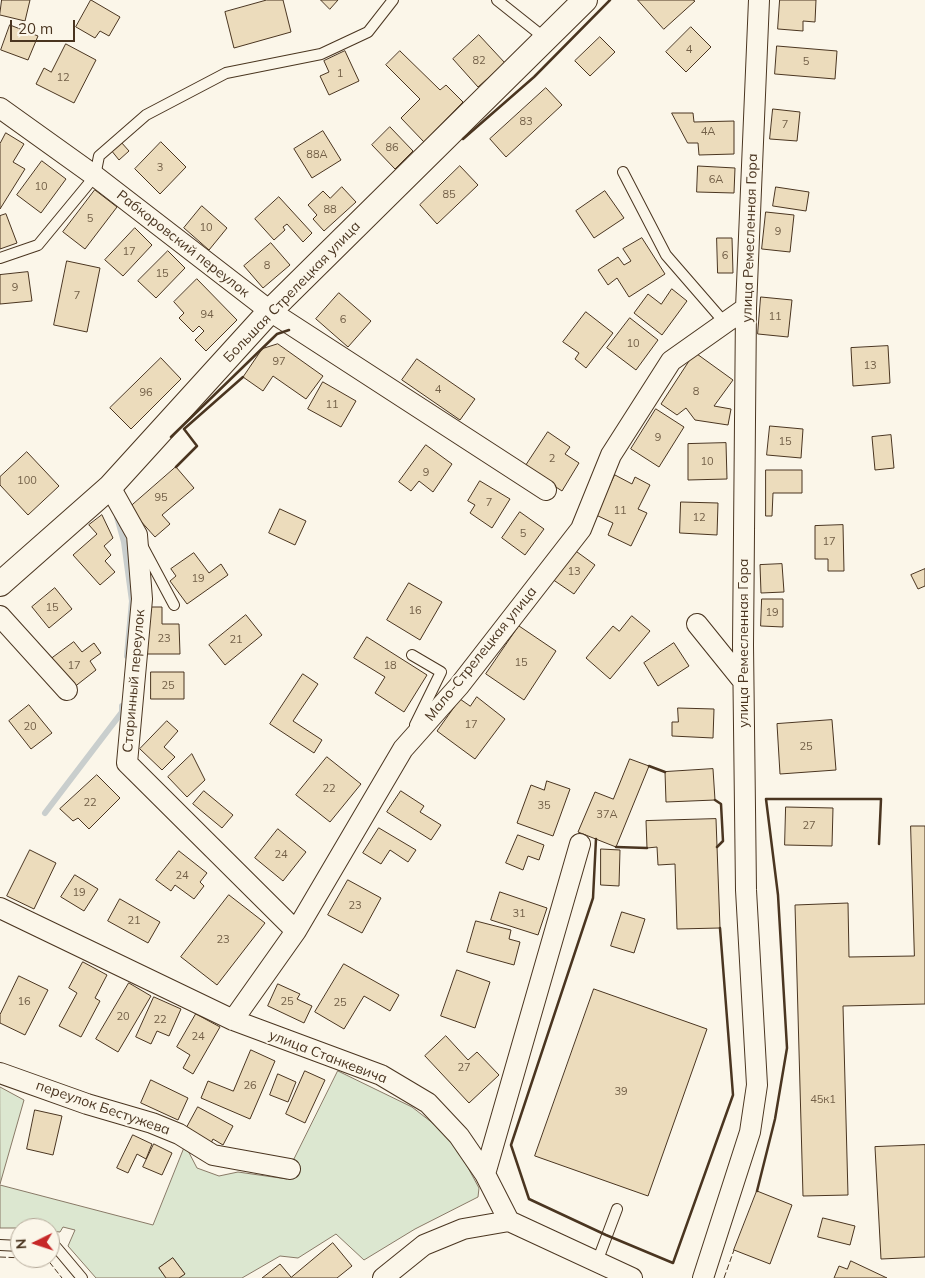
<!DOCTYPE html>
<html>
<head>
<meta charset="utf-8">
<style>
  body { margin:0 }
  #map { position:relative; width:925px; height:1278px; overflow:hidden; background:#fbf6e9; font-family:Mulish,sans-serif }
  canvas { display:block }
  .north { position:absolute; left:10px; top:1218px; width:50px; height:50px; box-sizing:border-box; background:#fbf6e9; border:1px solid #b4a999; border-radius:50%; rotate:266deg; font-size:14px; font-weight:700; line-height:20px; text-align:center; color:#4a3520 }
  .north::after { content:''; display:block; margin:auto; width:18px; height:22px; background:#c62828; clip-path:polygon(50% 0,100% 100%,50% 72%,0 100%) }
  .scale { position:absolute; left:10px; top:20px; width:65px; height:22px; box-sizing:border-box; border:2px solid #4a3520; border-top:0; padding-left:6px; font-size:15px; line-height:18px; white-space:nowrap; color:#4a3520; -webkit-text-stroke:4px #fbf6e9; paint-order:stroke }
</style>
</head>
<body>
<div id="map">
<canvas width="925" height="1278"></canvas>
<div class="north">N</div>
<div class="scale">20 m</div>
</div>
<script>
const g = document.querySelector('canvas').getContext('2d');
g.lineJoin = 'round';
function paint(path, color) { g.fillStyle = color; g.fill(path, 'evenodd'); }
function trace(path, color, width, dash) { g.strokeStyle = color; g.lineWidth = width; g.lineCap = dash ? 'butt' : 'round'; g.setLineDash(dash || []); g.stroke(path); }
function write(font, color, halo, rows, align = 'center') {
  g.font = font + ' Mulish,sans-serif'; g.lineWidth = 4; g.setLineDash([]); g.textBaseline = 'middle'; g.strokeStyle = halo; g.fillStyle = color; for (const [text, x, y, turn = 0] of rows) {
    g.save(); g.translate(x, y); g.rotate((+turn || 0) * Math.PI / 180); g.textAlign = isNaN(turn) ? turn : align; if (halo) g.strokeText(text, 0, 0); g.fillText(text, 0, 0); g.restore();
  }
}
const green = new Path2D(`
  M338,1071L412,1107L452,1138L479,1188L478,1197L415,1229L364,1260L336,1234L298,1258L280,1256L242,1278H179L185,1274L173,1258L159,1268L166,1278H96L68,1246L75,1230L63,1227L60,1232L50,1231V1228H0V1185L153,1225L185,1145L197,1168L219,1176L238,1172L287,1179L292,1163Z
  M0,1087L24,1100L0,1184Z`);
paint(green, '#dce7d0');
trace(green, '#887966', 1);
trace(new Path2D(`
  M117,517L124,542L132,601L127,656
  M45,813L122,712V706`), '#c9cecd', 6);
const building = new Path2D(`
  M2,0H30L25,21L0,15Z
  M91,0L120,17L109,36L100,31L95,38L76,27Z
  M267,0H283L291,32L234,48L225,12Z
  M321,0H338L330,9Z
  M638,0H693L695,1L664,29Z
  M780,0H816L815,22L803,21V31L778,29Z
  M10,25L38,36L28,60L1,50Z
  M691,27L711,47L686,72L666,52Z
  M479,35L505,63L478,87L453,59Z
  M600,37L615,52L590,76L575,61Z
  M66,44L96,60L74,103L36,84L44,68L51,72Z
  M777,46L837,51L835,79L775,74Z
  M345,51L359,81L329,95L320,76L329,72L324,61Z
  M400,51L440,90L446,85L463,102L424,142L401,118L420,99L386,65Z
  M546,88L562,105L506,157L490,139Z
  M773,109L800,112L797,141L770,139Z
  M672,113H693L694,122L734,121V154L699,155L698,143H688Z
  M390,127L413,151L395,169L372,145Z
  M323,131L341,160L312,178L294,149Z
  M6,133L24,144L13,162L25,169L0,209V144Z
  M121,142L129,151L119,160L111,150Z
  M161,142L186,167L160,194L135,169Z
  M42,161L66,179L41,213L17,195Z
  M460,166L478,185L437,224L420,205Z
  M698,166L735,168L734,193L697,192Z
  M342,187L356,202L324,231L313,219L317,215L308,205L323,191L330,198Z
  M776,187L809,192L806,211L773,206Z
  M95,190L117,207L85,249L63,232Z
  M605,191L624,218L594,238L576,211Z
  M279,197L312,233L303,242L287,224L283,227L285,230L274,240L255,219Z
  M202,206L227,228L209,250L184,228Z
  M766,212L794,215L790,252L762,249Z
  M6,214L17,243L0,249V216Z
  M135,228L152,245L123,276L105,260Z
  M642,238L665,274L629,297L617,278L608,285L598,270L618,257L624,265L631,261L623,249Z
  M717,238H732L733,273H718Z
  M271,243L290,265L263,288L244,266Z
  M168,251L185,268L156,298L138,281Z
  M67,261L100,268L87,332L54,325Z
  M28,272L32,301L0,304V275Z
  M197,279L237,320L206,351L195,340L204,331L199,326L193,332L179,318L184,313L174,302Z
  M672,289L687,301L662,335L634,313L648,294L661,304Z
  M339,293L371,321L348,347L316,319Z
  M761,297L792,300L788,337L758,334Z
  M586,312L613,333L586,368L575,359L579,353L563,342Z
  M630,318L658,340L636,370L607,348Z
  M278,344L323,376L306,399L273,376L263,391L243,377L262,349Z
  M888,346L890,383L853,386L851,348Z
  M697,354L733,380L714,406L731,409L728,425L695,420L686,408L677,415L661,404L689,361Z
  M161,358L181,379L131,429L110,408Z
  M417,359L475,399L460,420L402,380Z
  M323,382L356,401L341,427L308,409Z
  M656,409L684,427L659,467L631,449Z
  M770,426L803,429L801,458L767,455Z
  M548,432L570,447L565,454L579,463L562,491L525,467Z
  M891,435L894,468L875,470L872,437Z
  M726,443L727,479L688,480V444Z
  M426,445L452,464L433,492L419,481L411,491L399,482Z
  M27,452L59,486L28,515L0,485V477Z
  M176,467L194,488L162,515L170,524L155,537L129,508Z
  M766,470H802V493H773L772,516H766Z
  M615,475L632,484L635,477L650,485L638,509L647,513L631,546L608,535L613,523L596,515Z
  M480,481L510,499L492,528L470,513L475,505L468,501Z
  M681,502L718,503L717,535L680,533Z
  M280,509L306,521L295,545L269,533Z
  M520,512L544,529L525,555L502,538Z
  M102,515L113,538L104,546L111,555L105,561L115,572L100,585L73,555L97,534L89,525Z
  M843,525L844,571H828V559H815V526Z
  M573,549L595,565L574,594L552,579Z
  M194,553L209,573L221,564L228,575L187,604L170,581L176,576L171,569Z
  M782,564L784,592L761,593L760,565Z
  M925,569V586L918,589L911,575Z
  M409,583L442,602L420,640L387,620Z
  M55,588L72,609L49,628L32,607Z
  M762,599H783V627L761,626Z
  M147,607H162V624H179L180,654H148Z
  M246,615L262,635L225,665L209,645Z
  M632,616L650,631L610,679L586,658L613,626L619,631Z
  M519,626L556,651L524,700L486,674Z
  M367,637L427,675L404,712L375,693L385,677L354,658Z
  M74,642L82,652L94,643L101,653L90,661L96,670L73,688L51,659Z
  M674,643L689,666L658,686L644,663Z
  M151,672H184V699H151Z
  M303,674L318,684L293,721L322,740L314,753L270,724Z
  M477,697L505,719L475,759L437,731L460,699L470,706Z
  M29,705L52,733L31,749L9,721Z
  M678,708L714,709L713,738L672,736V722H678Z
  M832,720L836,770L780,774L777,724Z
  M167,721L178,731L164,747L175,757L162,770L140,749Z
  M192,754L205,780L187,797L168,777Z
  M327,757L361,784L330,822L296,795Z
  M630,759L649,766L616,847L578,832L595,792L613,799Z
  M713,769L715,800L666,802L665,772Z
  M97,775L120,798L89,829L78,818L73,821L60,809Z
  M547,781L570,789L553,836L517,823L531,785L544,790Z
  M204,791L233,815L222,828L193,804Z
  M401,791L424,806L420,812L441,825L431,840L387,812Z
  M786,807L833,808L832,846L785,845Z
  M716,819L720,928L677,929L675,864L658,865L657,847L647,848L646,821Z
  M911,826H925V1004L843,1006L848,1195L803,1196L795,905L848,903L849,957L914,956Z
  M379,828L416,850L408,862L390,850L381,864L363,853Z
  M278,829L306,852L283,881L255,858Z
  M518,835L544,845L539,860L528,856L523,870L506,863Z
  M601,849L620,850L619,886L601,885Z
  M30,850L56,863L34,909L7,896Z
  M179,851L207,873L200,882L204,886L194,899L175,885L171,891L156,880Z
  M75,875L98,889L84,911L61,897Z
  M348,880L381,898L362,933L328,915Z
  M500,892L547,908L538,935L491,920Z
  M229,895L265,923L217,985L181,957Z
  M120,899L160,922L148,943L108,921Z
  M622,912L645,919L634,953L611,946Z
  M476,921L511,930L509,939L520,942L514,965L467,952Z
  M83,962L107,975L95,998L100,1001L81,1037L59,1026L77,993L69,988Z
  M344,964L399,995L390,1011L364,996L344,1029L315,1012Z
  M457,970L490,982L475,1028L441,1016Z
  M19,976L48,990L25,1035L0,1023V1015Z
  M129,983L151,996L118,1052L96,1039Z
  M278,984L300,994L297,999L312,1006L304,1023L268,1006Z
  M594,989L707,1029L648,1196L535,1156Z
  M154,997L181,1009L169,1036L157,1031L151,1044L136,1037Z
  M196,1014L220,1027L193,1074L183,1068L190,1055L177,1047Z
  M446,1036L468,1060L477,1052L499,1075L469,1103L425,1056Z
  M251,1050L275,1061L250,1119L201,1098L208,1081L233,1091Z
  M305,1071L325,1080L305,1123L286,1114Z
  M278,1074L296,1082L288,1102L270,1095Z
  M151,1080L188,1098L178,1120L141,1103Z
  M198,1107L233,1126L223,1145L213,1139L210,1145L185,1131Z
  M35,1110L62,1116L53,1155L27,1149Z
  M133,1135L152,1144L146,1159L137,1154L128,1173L117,1168Z
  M154,1144L172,1153L162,1175L143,1167Z
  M925,1145V1257L881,1259L875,1147Z
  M757,1191L792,1205L770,1264L734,1250Z
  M823,1218L855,1226L850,1245L818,1237Z
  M333,1243L352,1266L337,1278H262L280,1264L291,1277Z
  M173,1258L185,1274L179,1278H166L159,1268Z
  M851,1261L887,1278H834L839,1266L847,1269Z`);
paint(building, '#ecdcbc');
trace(building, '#4a3520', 1);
const service = new Path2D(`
  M497,0L546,39
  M623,172L666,255L725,323
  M0,258L38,245L95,176L99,156L146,115L226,73L321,54L368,32L393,0
  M143,547L174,605
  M412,655L441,672L415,725
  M0,1245L20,1246
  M50,1247H56L82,1278
  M597,1262L617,1209`);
const minor = new Path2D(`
  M0,108L95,176L270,311L546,490
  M110,487L137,535L142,599L127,763L296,931
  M0,616L67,690
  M697,624L743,681
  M0,908L233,1020L381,1075L428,1103L459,1136L485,1174L509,1221L632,1278
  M233,1020L296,931L403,749L459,686L581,529L611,455L671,361L746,308
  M0,1073L87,1104L152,1123L179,1134L213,1155L290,1169
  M485,1174L580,844
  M383,1278L424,1245L463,1229L509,1221
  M703,1278L750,1132L757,1085L746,890L743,645L746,308L759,0`);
const tertiary = new Path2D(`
  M0,584L110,487L270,311L585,0`);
trace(service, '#4a3520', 12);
trace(minor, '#4a3520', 22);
trace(tertiary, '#4a3520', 26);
trace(service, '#fbf6e9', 10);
trace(minor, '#fbf6e9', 20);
trace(tertiary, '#fbf6e9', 24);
trace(new Path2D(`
  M0,1257L47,1259L62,1278
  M724,1278L734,1250`), '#4a3520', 1, [6, 2.5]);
trace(new Path2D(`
  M463,139L534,77L610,0
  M171,437L277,334L289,330
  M176,467L197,446L184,429L243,377
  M649,766L665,772
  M715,800L721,804L723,841L717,847
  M596,839L593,898L511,1145L529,1199L606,1235L673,1263L733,1095L720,928
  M616,847L647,848
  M757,1191L775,1119L787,1048L778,895L766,799H881L879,844`), '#4a3520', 2.5);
write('11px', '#725f47', null, [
  ["4",689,50],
  ["82",479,61],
  ["5",806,62],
  ["1",340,74],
  ["12",63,78],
  ["83",526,122],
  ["7",785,125],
  ["4А",708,132],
  ["86",392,148],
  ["88А",317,155],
  ["3",160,168],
  ["6А",716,180],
  ["10",41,187],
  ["85",449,195],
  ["88",330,210],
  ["5",90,219],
  ["10",206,228],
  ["9",778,232],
  ["17",129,252],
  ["6",725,256],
  ["8",267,266],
  ["15",162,274],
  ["9",15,288],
  ["7",77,296],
  ["94",207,315],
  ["11",775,317],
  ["6",343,320],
  ["10",633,344],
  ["97",279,362],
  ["13",870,366],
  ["4",438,390],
  ["8",696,392],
  ["96",146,393],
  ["11",332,405],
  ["9",658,438],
  ["15",785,442],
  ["2",552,459],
  ["10",707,462],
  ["9",426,473],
  ["100",27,481],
  ["95",161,498],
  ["7",489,503],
  ["11",620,511],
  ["12",699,518],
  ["5",523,534],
  ["17",829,542],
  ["13",574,572],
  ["19",198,579],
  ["15",52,608],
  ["16",415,611],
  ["19",772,613],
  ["23",164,639],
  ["21",236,640],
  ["15",521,663],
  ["17",74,666],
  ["18",390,666],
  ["25",168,686],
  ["17",471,725],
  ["20",30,727],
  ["25",806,747],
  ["22",329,789],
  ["22",90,803],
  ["35",544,806],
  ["37А",607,815],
  ["27",809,826],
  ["24",281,855],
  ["24",182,876],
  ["19",79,893],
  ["23",355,906],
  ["31",519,914],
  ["21",134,921],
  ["23",223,940],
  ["16",24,1002],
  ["25",287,1002],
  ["25",340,1003],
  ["20",123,1017],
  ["22",160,1020],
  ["24",198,1037],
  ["27",464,1068],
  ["26",250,1086],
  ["39",621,1092],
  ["45к1",823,1100]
]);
write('14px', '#4a3520', '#fbf6e9', [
  ["улица Ремесленная Гора",750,238,-88],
  ["Рабкоровский переулок",183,244,38],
  ["Большая Стрелецкая улица",292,292,-46],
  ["улица Ремесленная Гора",744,643,-90],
  ["Мало-Стрелецкая улица",481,654,-51],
  ["Старинный переулок",134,681,-85],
  ["улица Станкевича",328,1057,21],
  ["переулок Бестужева",103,1108,19]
]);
</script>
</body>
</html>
